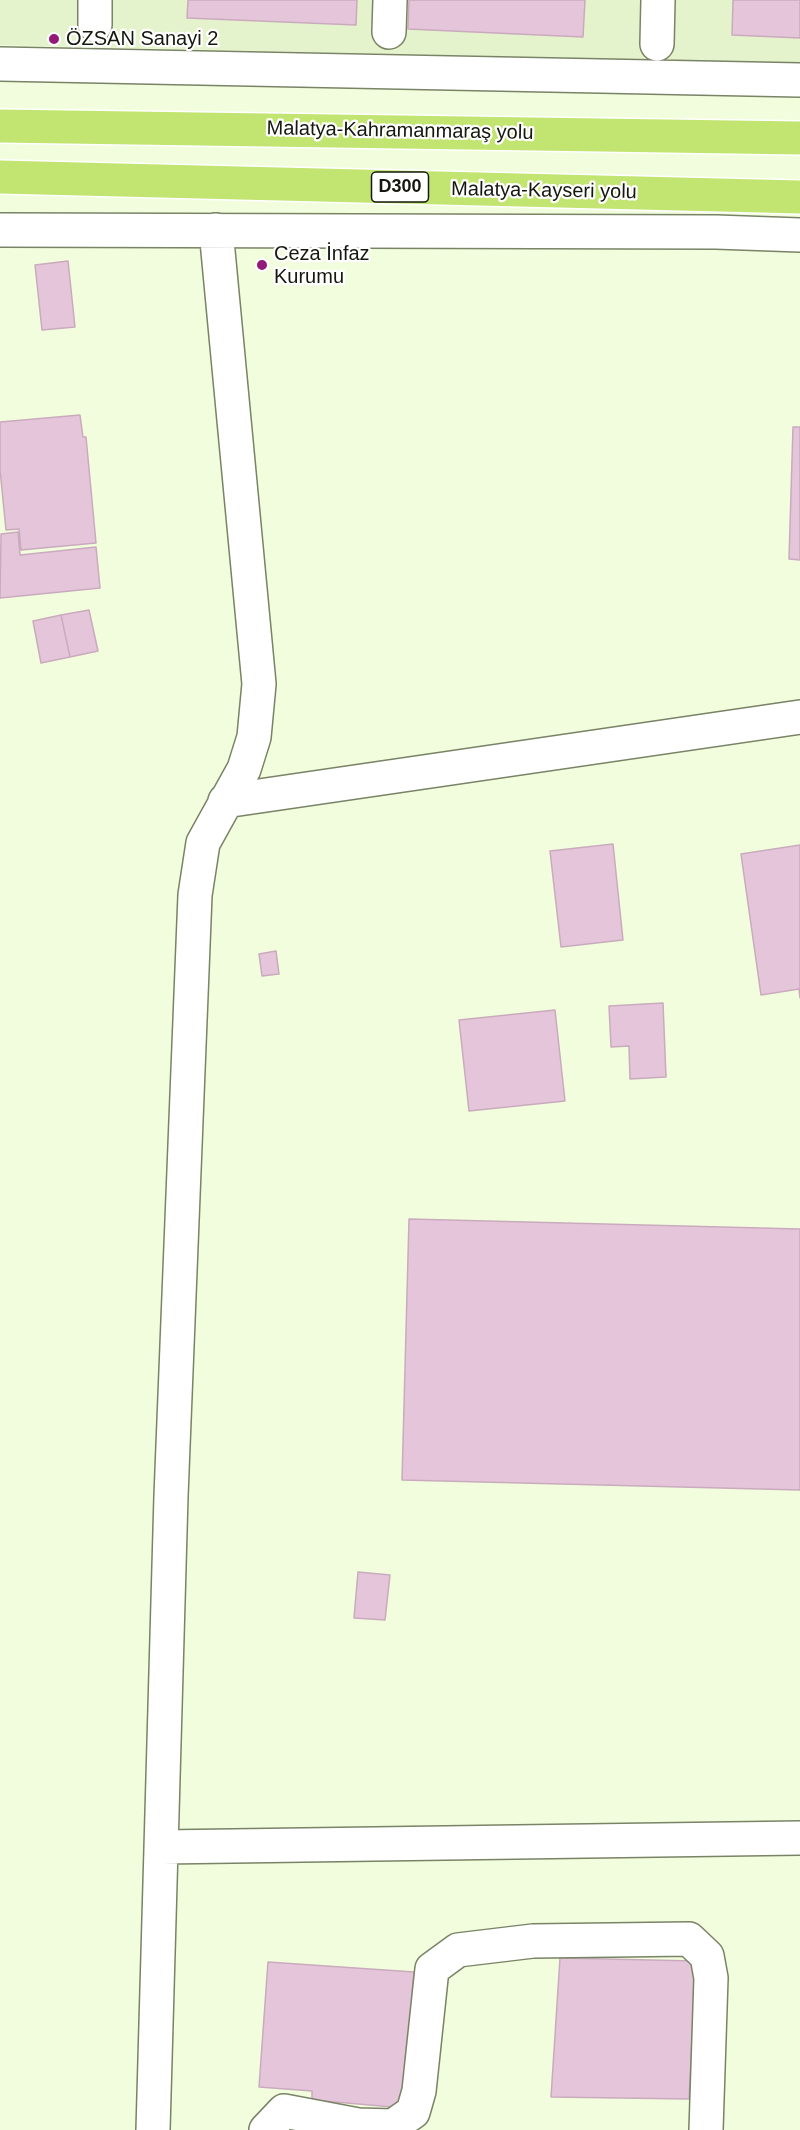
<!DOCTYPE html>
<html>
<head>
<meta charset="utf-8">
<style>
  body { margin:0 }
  canvas { display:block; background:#f1fddc }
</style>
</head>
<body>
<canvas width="800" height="2130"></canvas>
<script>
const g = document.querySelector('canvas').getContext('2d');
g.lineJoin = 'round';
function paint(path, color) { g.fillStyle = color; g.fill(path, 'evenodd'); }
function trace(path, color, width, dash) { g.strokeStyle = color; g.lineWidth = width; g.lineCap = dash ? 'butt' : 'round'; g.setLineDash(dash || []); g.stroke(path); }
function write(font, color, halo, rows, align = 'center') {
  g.font = font + ' Arial,sans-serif'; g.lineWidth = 4.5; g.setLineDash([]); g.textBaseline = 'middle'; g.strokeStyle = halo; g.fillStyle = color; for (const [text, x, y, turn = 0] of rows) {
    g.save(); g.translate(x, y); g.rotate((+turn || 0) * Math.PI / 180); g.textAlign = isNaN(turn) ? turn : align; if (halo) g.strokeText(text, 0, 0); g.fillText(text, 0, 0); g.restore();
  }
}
paint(new Path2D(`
  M0,0H800V63L0,45Z`), '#e4f3cb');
const building = new Path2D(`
  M188,0H357L356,25L187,18Z
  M409,0H585L583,37L408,29Z
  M733,0H800V38L732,35Z
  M68,261L75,327L42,330L35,265Z
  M80,415L83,437H86L96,543L21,550L19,529L6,530L0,470V422Z
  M793,427H800V560L789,559Z
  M18,532L20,555L96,547L100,588L0,598L1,534Z
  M89,610L98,651L70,657L61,615Z
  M61,615L70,657L41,663L33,621Z
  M613,844L623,940L561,947L550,851Z
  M800,845V998L799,989L761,995L741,854Z
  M276,951L279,974L262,976L259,954Z
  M663,1003L666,1077L630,1079L629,1046L611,1047L609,1006Z
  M555,1010L565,1101L469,1111L459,1020Z
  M409,1219L800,1229V1490L402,1480Z
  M358,1572L390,1575L385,1620L354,1618Z
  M560,1958L696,1961L689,2099L551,2097Z
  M268,1962L414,1972L404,2108L312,2100V2091L259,2087Z`);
paint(building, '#e5c5d9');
trace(building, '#caabbe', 1.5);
const minor = new Path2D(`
  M95,25V0
  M389,32L390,0
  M657,44L658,0
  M0,64L800,80
  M0,230L716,232L800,235
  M225,801L800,717
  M162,1847L800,1838
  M153,2130L171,1496L195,895L203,843L244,769L254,737L259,684L216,230
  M266,2130L284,2111L358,2125L393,2126L413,2112L419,2091L432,1969L458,1950L533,1941L689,1939L707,1956L711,1978L706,2130`);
const highway = new Path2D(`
  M0,126L800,138
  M0,177L800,197`);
trace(minor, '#798366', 36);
trace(highway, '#fff', 36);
trace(minor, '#fff', 33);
trace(highway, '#c2e571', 33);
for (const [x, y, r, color] of [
  [54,39,6,"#931a77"],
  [262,265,6,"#931a77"]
]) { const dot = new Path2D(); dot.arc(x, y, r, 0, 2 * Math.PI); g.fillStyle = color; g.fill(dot); trace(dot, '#fff', 2); }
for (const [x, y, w] of [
  [400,187,57]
]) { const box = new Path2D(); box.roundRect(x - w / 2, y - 15, w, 30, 4.5); g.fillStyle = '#fff'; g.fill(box); trace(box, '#15180d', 1.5); }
write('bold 18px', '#15180d', null, [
  ["D300",400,187]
]);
write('20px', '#15180d', '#fff', [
  ["ÖZSAN Sanayi 2",66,39],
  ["Ceza İnfaz",274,254],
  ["Kurumu",274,277]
], 'left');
write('20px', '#15180d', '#fff', [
  ["Malatya-Kahramanmaraş yolu",400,131,1],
  ["Malatya-Kayseri yolu",544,191,1]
]);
</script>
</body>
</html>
